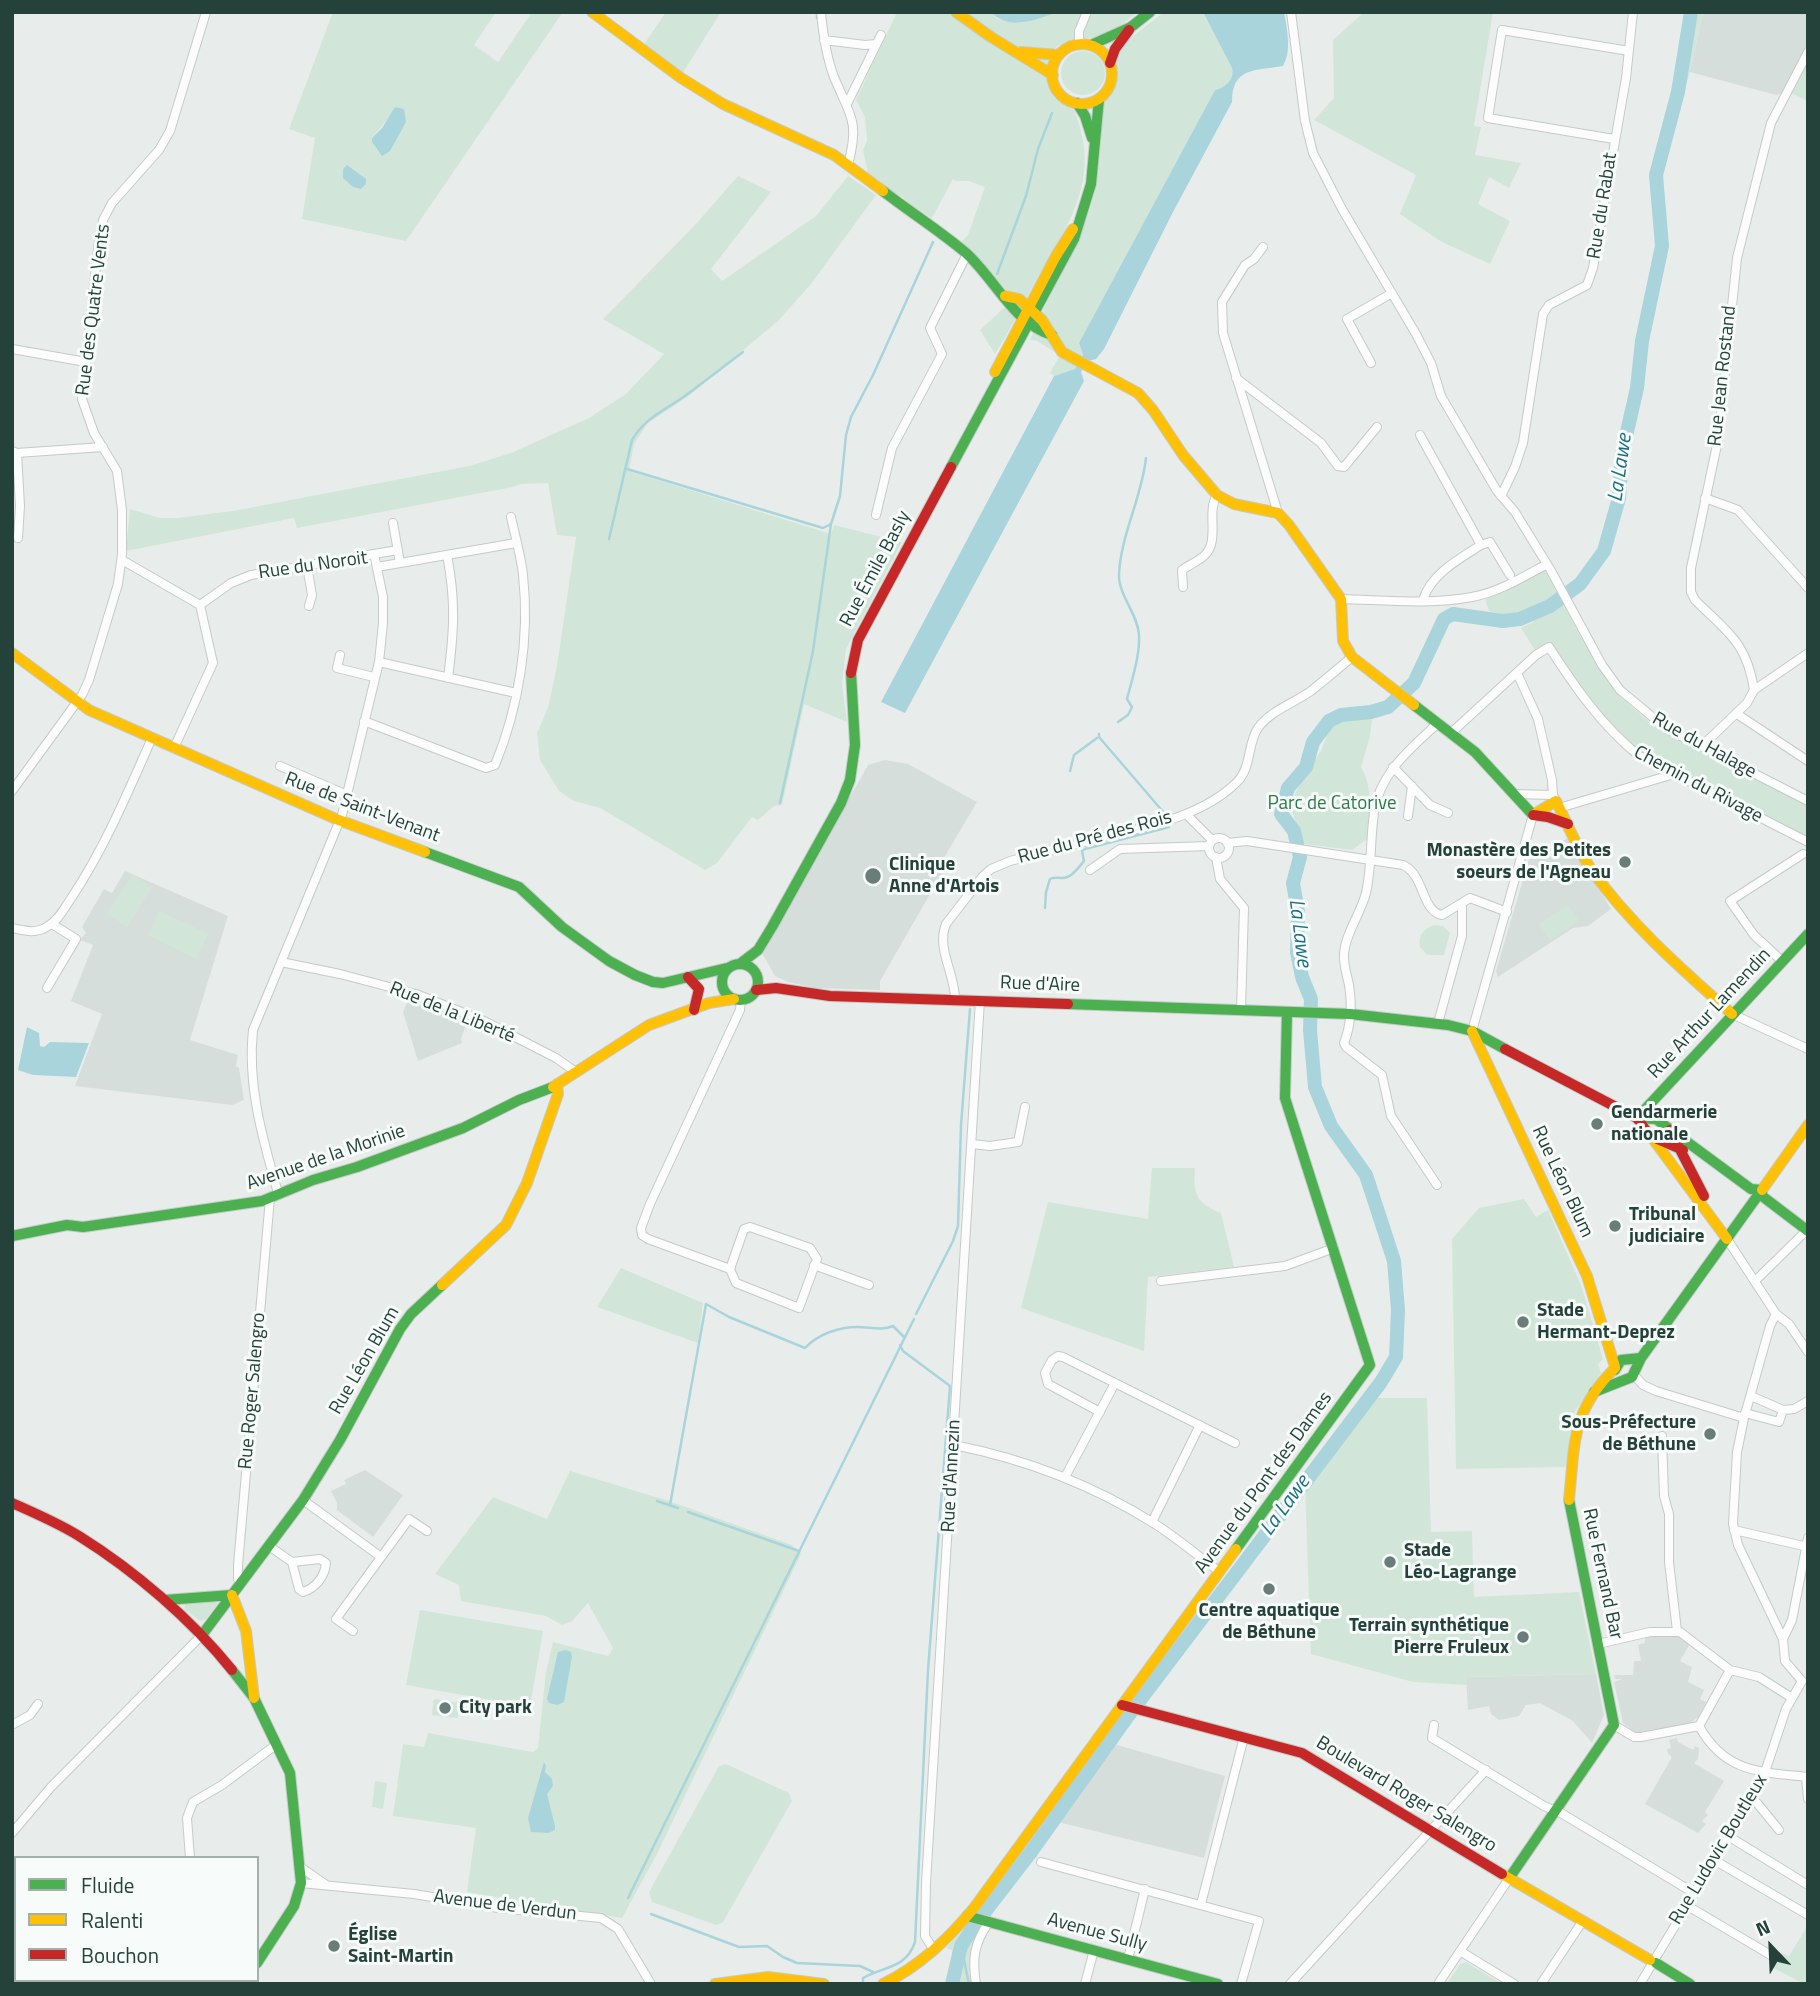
<!DOCTYPE html>
<html>
<head>
<meta charset="utf-8">
<style>
  body { margin:0 }
  #map { position:relative; width:1820px; height:1996px; overflow:hidden; background:#e8edeb; font-family:"Titillium Web",sans-serif }
  canvas { display:block }
  .frame { position:absolute; inset:0; border:14px solid #24423a; pointer-events:none }
  .legend { position:absolute; left:14px; top:1856px; width:245px; height:126px; box-sizing:border-box; background:#f7fbf9; border:2px solid #a3b1ad; margin:0; padding:9px 12px; list-style:none; font-size:21px; color:#24423a }
  .legend li { display:flex; align-items:center; gap:14px; height:35px }
  .legend b { width:35px; border:2px solid #a3b1ad }
  .north { position:absolute; left:1736px; top:1912px; width:70px; height:70px; -webkit-text-stroke:5px #f7fbf9; paint-order:stroke; rotate:337deg; font-size:19px; font-weight:700; line-height:28px; text-align:center; color:#24423a }
  .north::after { content:''; display:block; margin:auto; width:24px; height:32px; background:#24423a; clip-path:polygon(50% 0,100% 100%,50% 72%,0 100%) }
</style>
</head>
<body>
<div id="map">
<canvas width="1820" height="1996"></canvas>
<div class="frame"></div>
<ul class="legend">
<li><b style="height:9px;background:#4caf50"></b>Fluide</li>
<li><b style="height:9px;background:#ffc107"></b>Ralenti</li>
<li><b style="height:9px;background:#c62828"></b>Bouchon</li>
</ul>
<div class="north">N</div>
</div>
<script>
const g = document.querySelector('canvas').getContext('2d');
g.lineJoin = 'round';
function paint(path, color) { g.fillStyle = color; g.fill(path, 'evenodd'); }
function trace(path, color, width, dash) { g.strokeStyle = color; g.lineWidth = width; g.lineCap = dash ? 'butt' : 'round'; g.setLineDash(dash || []); g.stroke(path); }
function write(font, color, halo, rows, align = 'center') {
  g.font = font + ' "Titillium Web",sans-serif'; g.lineWidth = 6; g.setLineDash([]); g.textBaseline = 'middle'; g.strokeStyle = halo; g.fillStyle = color; for (const [text, x, y, turn = 0] of rows) {
    g.save(); g.translate(x, y); g.rotate((+turn || 0) * Math.PI / 180); g.textAlign = isNaN(turn) ? turn : align; if (halo) g.strokeText(text, 0, 0); g.fillText(text, 0, 0); g.restore();
  }
}
paint(new Path2D(`
  M1703,12H1808V58L1789,92L1776,95L1690,72Z
  M885,760L908,764L977,802L941,863L949,861L880,981V990L815,988L788,982L775,976L762,953L868,765Z
  M1568,838L1611,909L1588,926L1573,928L1498,977L1496,971L1529,859L1537,854L1542,848H1551Z
  M125,871L228,916L190,1040L238,1055L236,1066L239,1068L244,1100L232,1105L75,1086L102,1014L71,1001L93,945L80,940L86,933L82,927L104,889L112,893Z
  M410,996L468,1020L461,1039L462,1043L418,1061L403,1012Z
  M365,1470L403,1495L373,1537L337,1510V1503L331,1491L346,1484L344,1480Z
  M1645,1634L1679,1635L1691,1642L1680,1661L1692,1667L1688,1682L1704,1690L1700,1699L1706,1702L1699,1716L1689,1724L1636,1733L1623,1723L1614,1682L1622,1679H1615L1614,1675H1633L1634,1661H1641L1638,1645L1645,1643Z
  M1596,1674L1604,1715L1592,1743L1573,1721L1540,1703L1526,1705L1519,1716L1499,1720L1491,1714L1489,1706L1468,1710L1466,1677Z
  M1677,1738L1678,1742L1693,1750L1695,1746L1699,1748L1698,1759L1694,1763L1724,1781L1705,1812L1708,1815L1702,1821L1706,1824L1698,1833L1645,1804L1672,1757L1668,1754L1667,1749L1671,1748L1669,1740Z
  M1114,1744L1225,1776L1204,1858L1058,1822Z`), '#d6dedb');
paint(new Path2D(`
  M333,12H496L474,45L498,62L532,12H563L406,241L302,219L315,138L289,129ZM394,111L379,153L372,138Z
  M666,12H721L677,82L638,53Z
  M897,12H991L998,19L1018,23L1058,12H1137C1126,21 1113,33 1099,36C1078,41 1070,36 1051,51C1045,78 1043,98 1074,110C1103,179 1068,225 1034,284C1021,307 1010,331 995,354L980,330L1019,294L1008,292L962,241L968,235L985,187L969,181H956L953,179L932,218L908,203L903,197L881,186L868,174L863,150L867,141L865,117L856,100Z
  M1164,12H1203L1232,68C1235,79 1225,88 1215,90L1079,343L1083,355L1075,369L1054,376L1050,373L1060,355L1037,341L1030,340C1050,290 1081,245 1095,192C1101,166 1100,137 1102,111L1103,104L1117,80V57L1128,40Z
  M1364,12H1493L1474,126L1481,127L1475,155L1521,163L1509,188L1489,177L1478,204L1510,221L1490,264L1442,242L1400,214L1416,175L1314,120L1334,98L1333,40Z
  M1685,12H1703L1690,72L1675,124L1665,120L1672,96Z
  M1061 73a22 22 0 1 1 44 0a22 22 0 1 1-44 0Z
  M1808,58V101L1789,92Z
  M738,176L771,192L711,269L722,281L816,216L848,176L876,195L811,284L779,320L690,395L648,423L634,444L629,471L831,534L834,525L902,542L846,649L842,685L847,722L804,704L782,805L774,806L758,820L752,817L717,863L705,870L600,808L574,801L559,791L540,760L537,733L548,708L557,666L576,537L557,535L548,483L521,484L513,487L297,528L294,518L126,551L130,509L160,518H178L233,511L469,466L511,453L589,418L626,394L664,354L603,319L695,225Z
  M1545,570L1579,634L1620,697L1648,721L1808,804V839L1639,750L1616,731L1583,696L1551,643L1536,652L1521,628L1534,622L1528,610L1505,615L1489,611L1485,599Z
  M1360,718L1372,719L1370,736L1361,767C1374,789 1369,813 1367,839L1352,850L1303,844L1290,805L1303,777L1321,751L1331,725L1339,720Z
  M132,875L152,887L127,927L107,914Z
  M1568,905L1579,921L1550,940L1539,924Z
  M159,911L208,934L196,959L148,935Z
  M1434,925L1443,926L1450,933L1444,955H1427L1420,947C1418,936 1423,929 1434,925Z
  M1152,1168H1195C1193,1194 1196,1203 1221,1213L1234,1267L1148,1277L1144,1351L1021,1308L1048,1202L1148,1219Z
  M1524,1199L1536,1217L1548,1210L1581,1285L1603,1359L1598,1364L1601,1373L1574,1413L1566,1467L1456,1469L1452,1239L1479,1208Z
  M621,1268L703,1303L698,1343L597,1307Z
  M1370,1398H1427L1431,1532L1472,1531L1474,1597L1579,1592L1596,1674L1467,1677V1685L1413,1682L1311,1654L1305,1486Z
  M570,1471L669,1501L792,1545L801,1554L657,1854L622,1918L467,1892L476,1828L393,1816L403,1744L424,1747L428,1733L533,1752L538,1748L546,1672L553,1642L608,1656L613,1648L588,1603L572,1621L562,1625L546,1616L461,1601L459,1585L435,1574L493,1497L547,1519Z
  M213,1597L218,1603L206,1619L200,1621L184,1609L186,1602Z
  M420,1610L543,1631L530,1707L406,1685Z
  M435,1699L459,1703L458,1718L432,1715L433,1701Z
  M726,1764L789,1793L792,1801L723,1922L716,1925L652,1902L649,1892L719,1766Z
  M375,1781L387,1783L383,1809L372,1807Z
  M16,1892V1980H44L43,1984H12V1894Z
  M967,1925L979,1931C967,1949 970,1963 973,1984H952V1950L946,1948Z
  M1808,1925V1984H1804L1772,1967L1781,1953L1789,1956Z
  M1466,1962L1502,1984H1447L1460,1964Z`), '#d1e6d8');
paint(new Path2D(`
  M991,12H1058C1036,19 1010,32 991,12Z
  M1203,12H1284C1287,29 1292,51 1283,66C1255,71 1232,67 1232,102L1173,212L1104,349L1096,359L1088,361L1081,372L1084,381L905,713L881,702L1054,376L1075,369L1083,355L1079,343L1215,90C1225,88 1235,79 1232,68Z
  M395,107L404,109L406,122L390,151L382,156L372,142V138L382,128Z
  M347,165L366,179V184L361,189L353,187L343,178V169Z
  M27,1027L39,1033L40,1046L44,1047L50,1042L89,1043L76,1077L33,1075L18,1070Z
  M566,1650L571,1652L572,1656L564,1702L557,1705L549,1703L547,1699L558,1652Z
  M544,1762L546,1766L545,1772L552,1779L553,1786L547,1794L555,1826V1830L548,1833L531,1832L528,1818Z`), '#a9d4db');
trace(new Path2D(`
  M817,12V18
  M997,274L1026,196L1038,149L1052,113
  M627,469L823,528L831,524
  M609,539L632,440C644,419 663,411 682,398C703,383 723,367 743,352
  M1118,722L1128,715L1132,707L1127,699C1132,679 1140,656 1139,635C1138,614 1118,595 1119,574C1121,534 1142,497 1146,458
  M1099,734V737L1165,814
  M1070,771L1074,755L1097,738
  M780,803L813,651L831,524L840,496L846,435L851,417L873,375L933,242
  M1045,908L1046,892L1050,879C1054,877 1057,878 1061,878C1071,879 1078,868 1084,861L1082,851L1085,849L1169,827
  M916,1314L953,1241L958,1226L961,1125L970,1009
  M657,1501L678,1508
  M670,1505L706,1304L729,1317L805,1348C818,1334 839,1327 858,1327C870,1327 882,1331 893,1326L904,1337
  M688,1512L799,1551
  M628,1898L914,1319
  M651,1914L739,1947L767,1946L783,1957L797,1963L860,1966L873,1972
  M961,1946L969,1984
  M863,1984V1978C884,1966 906,1969 915,1942L928,1670L950,1386L903,1351L900,1345`), '#a9d4db', 2.5);
trace(new Path2D(`
  M952,1984L961,1946L974,1926L1031,1852L1128,1716L1381,1382L1396,1357L1398,1310L1394,1261L1366,1175L1331,1126L1315,1087L1310,1030L1311,999L1302,977L1297,952L1298,912L1293,883L1300,857L1294,831L1281,814L1288,788L1306,767L1313,742L1329,721L1341,715L1371,712L1388,707L1414,683L1444,619L1453,614L1503,621L1520,619L1550,606L1580,584L1604,551L1619,498L1622,454L1637,388L1642,341L1662,246L1656,175L1678,92L1691,12`), '#a9d4db', 14);
const street = new Path2D(`
  M821,12C823,34 826,56 834,77C850,116 860,120 848,165
  M1291,12L1305,121L1313,153L1342,209L1416,334L1431,363L1441,396L1497,491L1515,512L1550,569L1602,665L1620,690L1667,729L1808,801
  M824,40L865,45L876,44
  M1079,44V31L1087,12
  M847,104L881,35
  M1614,139L1488,118L1502,30L1629,51
  M1263,247L1254,259L1245,265L1222,302L1223,333L1278,513
  M12,349L86,362
  M1371,363L1347,319L1392,293
  M1236,378L1321,443L1338,466L1344,467L1377,427
  M1420,435L1481,545L1490,542L1510,575
  M12,451L17,453L103,447
  M17,453L20,506L18,538
  M1501,496L1515,467L1523,443L1543,314L1549,305L1587,285L1593,268L1626,78L1633,12
  M1705,498L1738,510L1808,588
  M876,515L892,448L942,354L930,328L967,254
  M393,523L400,563
  M374,554L398,550
  M447,555C456,601 454,631 448,678
  M122,560L200,605L213,663L174,748
  M307,566L312,595L309,606
  M377,567L516,543
  M1183,587L1182,570C1189,565 1199,561 1205,555C1220,540 1206,512 1217,495
  M1341,599C1384,600 1430,605 1472,597C1499,592 1523,577 1547,564
  M1423,600C1431,574 1459,559 1481,545
  M200,605L231,583L251,575L374,554L383,597V623L379,662L342,815L253,1030C247,1086 263,1140 278,1193
  M340,655L337,668L374,677
  M379,662L516,693
  M1517,673L1538,719L1552,780L1553,795L1556,801
  M1754,690C1747,642 1727,632 1695,600L1691,592V568L1718,440L1737,258L1771,123L1808,52
  M1737,714L1808,761
  M364,721L486,768L495,765C519,707 530,638 523,575C521,556 515,536 511,517
  M1450,734L1536,655L1549,647C1575,687 1601,725 1638,755L1808,842
  M1702,746L1747,703L1754,690L1808,653
  M280,766L347,795
  M1393,767L1430,805L1448,813
  M12,791L82,695L89,680L118,584L122,554V510L117,471L94,433L82,399L98,248L103,220L112,203L159,150L170,131L206,12
  M1514,794L1553,795
  M1559,808L1674,774
  M1186,814L1212,840
  M1408,816L1412,786
  M1209 848a10 10 0 1 1 20 0a10 10 0 1 1-20 0Z
  M1227,843L1247,841L1403,865C1425,875 1421,911 1442,915L1470,898L1507,912
  M1216,857L1220,879L1244,908L1241,1010
  M1090,870L1120,849L1209,846
  M12,928C25,931 37,934 48,926C59,920 65,907 72,897C105,847 128,792 152,738
  M281,962L340,974L416,994L484,1021L556,1058L576,1072
  M1783,962L1754,935L1730,901L1803,854
  M47,988L76,939L52,924
  M955,999C955,974 936,948 946,924L983,876L991,869L1010,861C1042,853 1073,845 1104,837C1149,826 1203,816 1237,782C1252,767 1247,744 1258,728C1270,711 1294,703 1311,691C1325,680 1339,668 1352,657
  M1732,1014L1808,1049
  M1438,1023L1462,936V903
  M1472,1031L1533,815
  M972,1144L990,1146L1018,1142L1025,1107
  M1437,1185L1391,1116L1382,1075L1346,1047L1344,1043C1351,1025 1352,1004 1349,985C1347,975 1343,964 1344,953C1346,932 1361,913 1366,893C1372,866 1370,840 1374,813C1379,774 1410,749 1437,724
  M1727,1239L1776,1314L1789,1324L1808,1352
  M814,1265L869,1285
  M730,1269L744,1229L750,1227L810,1248L817,1259L799,1308L736,1283L730,1269L648,1239L642,1235L641,1228L650,1204L740,1010L741,1000
  M1756,1280L1807,1230
  M1161,1281L1285,1266L1334,1248
  M1776,1314L1770,1326L1744,1418L1737,1452L1733,1524L1738,1545L1783,1639L1785,1661L1802,1681
  M1634,1375L1643,1385L1656,1391L1744,1418
  M1783,1410L1794,1409L1808,1401
  M1100,1412L1048,1384L1045,1373L1052,1360L1058,1356L1063,1357L1235,1443
  M1745,1413L1779,1422L1783,1410L1751,1396
  M1662,1436L1664,1496L1669,1514V1562L1677,1631
  M954,1445C1025,1459 1093,1485 1155,1524C1177,1538 1198,1556 1220,1572
  M1065,1477L1115,1383
  M303,1500L381,1557
  M1152,1522L1200,1425
  M1734,1530L1808,1547
  M269,1546L292,1562L299,1589L303,1592C316,1588 325,1576 326,1563L320,1559L292,1562
  M241,1583L238,1579V1565L270,1198
  M353,1631L336,1619L409,1519L427,1531
  M1783,1639L1792,1620L1808,1538
  M1598,1644L1650,1632H1680L1730,1670L1759,1677L1792,1698
  M12,1725L30,1715L38,1704
  M1434,1725L1432,1738L1544,1806L1561,1813L1694,1893
  M1614,1725L1634,1737H1641L1699,1726
  M1699,1726C1725,1773 1760,1772 1808,1777
  M1699,1726L1730,1670
  M1806,1777L1808,1799
  M1752,1800L1757,1803L1779,1830
  M12,1833L51,1787L202,1635
  M1728,1836L1808,1885
  M190,1858L187,1818L193,1802L222,1785L277,1744
  M1714,1860L1808,1915
  M1041,1862L1259,1921L1241,1984
  M299,1866L325,1884
  M301,1883L414,1894L498,1908L601,1918L618,1929L651,1984
  M1201,1904L1244,1737
  M1686,1905L1774,1957
  M933,1949L925,1936L926,1883L980,1000
  M1460,1951L1514,1984
  M1128,1959L1145,1889
  M1655,1959L1762,1781L1786,1709L1802,1681
  M976,1984C972,1959 974,1943 989,1922
  M1085,1984L1094,1950
  M1290,1984L1486,1770
  M1438,1984L1510,1877
  M1541,1984L1582,1922
  M1640,1984L1652,1964`);
const fast = new Path2D(`
  M1091,45L1131,27L1150,12
  M1077,103L1085,116L1092,138
  M883,191C910,212 940,231 966,253C995,279 1014,324 1052,335
  M951,467L1074,239L1091,184L1099,99
  M1414,705L1475,752L1533,815
  M425,852L519,887L562,927L609,961L635,975L653,982L663,983L727,968
  M741,963L758,950L772,927L841,803L850,780L855,745L851,673
  M722 982a18 18 0 1 1 36 0a18 18 0 1 1-36 0Z
  M1068,1004L1350,1014L1448,1025L1472,1031L1505,1049
  M1637,1118L1808,934
  M1637,1118L1656,1119L1751,1189L1762,1190V1196L1808,1231
  M12,1236L67,1225L83,1227L262,1201L313,1180L357,1167L463,1128L519,1100L553,1087
  M1615,1370L1621,1360L1641,1358
  M1594,1392L1632,1377L1641,1358L1756,1198
  M1236,1549L1370,1365L1285,1098L1287,1012
  M165,1600L232,1595
  M202,1635L303,1500L340,1440L400,1329L411,1314L442,1285
  M232,1670L254,1698L290,1773L301,1883L294,1906L257,1963
  M1510,1877L1614,1725L1569,1500
  M967,1916L1218,1984
  M1656,1963L1690,1984
  M250,1984L251,1980`);
const slow = new Path2D(`
  M592,12L681,78L723,104L834,155L883,191
  M956,12L991,37L1053,75
  M1052 74a30 30 0 1 1 60 0a30 30 0 1 1-60 0Z
  M1021,52L1059,55
  M1005,296L1019,299L1042,320L1062,352L1138,393L1153,410L1183,455L1217,495L1234,504L1278,513L1289,525L1341,599L1343,641L1352,657L1414,705
  M995,372L1056,256L1073,229
  M12,653L89,710L336,819L425,852
  M1533,815L1556,801C1568,825 1578,851 1593,872C1632,926 1683,970 1732,1014
  M1472,1031L1587,1276L1615,1367
  M553,1087L649,1025L709,1003L734,999
  M1653,1139L1727,1239
  M1762,1190L1808,1125
  M442,1285L506,1225L527,1183L558,1094L557,1084
  M1569,1500C1575,1442 1571,1412 1615,1368
  M232,1595L246,1631L254,1698
  M1502,1874L1650,1960
  M715,1984L768,1977L824,1984
  M883,1984C920,1966 948,1939 974,1908L1236,1549`);
const jam = new Path2D(`
  M1110,63L1115,49L1129,30
  M851,673L858,640L951,467
  M1533,815L1548,817L1568,824
  M688,977L699,989L694,1010
  M756,990L776,988L830,996L1068,1004
  M1505,1049L1637,1118
  M1637,1118L1650,1136L1683,1150
  M1670,1130L1704,1196
  M12,1503C35,1513 58,1523 79,1536C135,1571 191,1619 232,1670
  M1122,1705L1302,1753L1502,1874`);
trace(street, '#c5cac8', 10);
trace(fast, '#c3cbc8', 12);
trace(slow, '#c3cbc8', 12);
trace(jam, '#c3cbc8', 12);
trace(street, '#fcfcfc', 8);
trace(fast, '#4caf50', 10);
trace(slow, '#ffc107', 10);
trace(jam, '#c62828', 10);
for (const [x, y, r, color] of [
  [1625,862,7,"#697e78"],
  [873,876,9,"#697e78"],
  [1597,1124,7,"#697e78"],
  [1615,1226,7,"#697e78"],
  [1523,1322,7,"#697e78"],
  [1710,1434,7,"#697e78"],
  [1390,1562,7,"#697e78"],
  [1269,1589,7,"#697e78"],
  [1523,1637,7,"#697e78"],
  [445,1708,7,"#697e78"],
  [334,1946,7,"#697e78"]
]) { const dot = new Path2D(); dot.arc(x, y, r, 0, 2 * Math.PI); g.fillStyle = color; g.fill(dot); trace(dot, '#f7fbf9', 2.5); }
write('19px', '#24423a', '#f7fbf9', [
  ["Rue du Rabat",1603,206,-81],
  ["Rue des Quatre Vents",94,310,-83],
  ["Rue Jean Rostand",1723,376,-84],
  ["Rue du Noroit",313,566,-8],
  ["Rue Émile Basly",876,569,-62],
  ["Rue du Halage",1704,746,29],
  ["Chemin du Rivage",1698,785,28],
  ["Rue de Saint-Venant",362,808,21],
  ["Rue du Pré des Rois",1095,838,-15],
  ["Rue d'Aire",1040,985,2],
  ["Rue de la Liberté",452,1013,22],
  ["Rue Arthur Lamendin",1710,1014,-47],
  ["Avenue de la Morinie",326,1158,-19],
  ["Rue Léon Blum",1562,1182,65],
  ["Rue Léon Blum",365,1361,-60],
  ["Rue Roger Salengro",253,1391,-85],
  ["Rue d'Annezin",952,1476,-87],
  ["Avenue du Pont des Dames",1264,1483,-54],
  ["Rue Fernand Bar",1602,1574,78],
  ["Boulevard Roger Salengro",1406,1795,31],
  ["Rue Ludovic Boutleux",1719,1850,-59],
  ["Avenue de Verdun",505,1906,7],
  ["Avenue Sully",1097,1933,15]
]);
write('19px', '#2d7a4b', '#f7fbf9', [
  ["Parc de Catorive",1332,804]
]);
write('bold 19px', '#24423a', '#f7fbf9', [
  ["Monastère des Petites",1611,851,"right"],
  ["soeurs de l'Agneau",1611,873,"right"],
  ["Clinique",889,865],
  ["Anne d'Artois",889,887],
  ["Gendarmerie",1611,1113],
  ["nationale",1611,1135],
  ["Tribunal",1629,1215],
  ["judiciaire",1629,1237],
  ["Stade",1537,1311],
  ["Hermant-Deprez",1537,1333],
  ["Sous-Préfecture",1696,1423,"right"],
  ["de Béthune",1696,1445,"right"],
  ["Stade",1404,1551],
  ["Léo-Lagrange",1404,1573],
  ["Centre aquatique",1269,1611,"center"],
  ["de Béthune",1269,1633,"center"],
  ["Terrain synthétique",1509,1626,"right"],
  ["Pierre Fruleux",1509,1648,"right"],
  ["City park",459,1708],
  ["Église",348,1935],
  ["Saint-Martin",348,1957]
], 'left');
write('italic 21px', '#1c6f80', '#f7fbf9', [
  ["La Lawe",1621,468,-82],
  ["La Lawe",1299,933,83],
  ["La Lawe",1286,1506,-54]
]);
</script>
</body>
</html>
